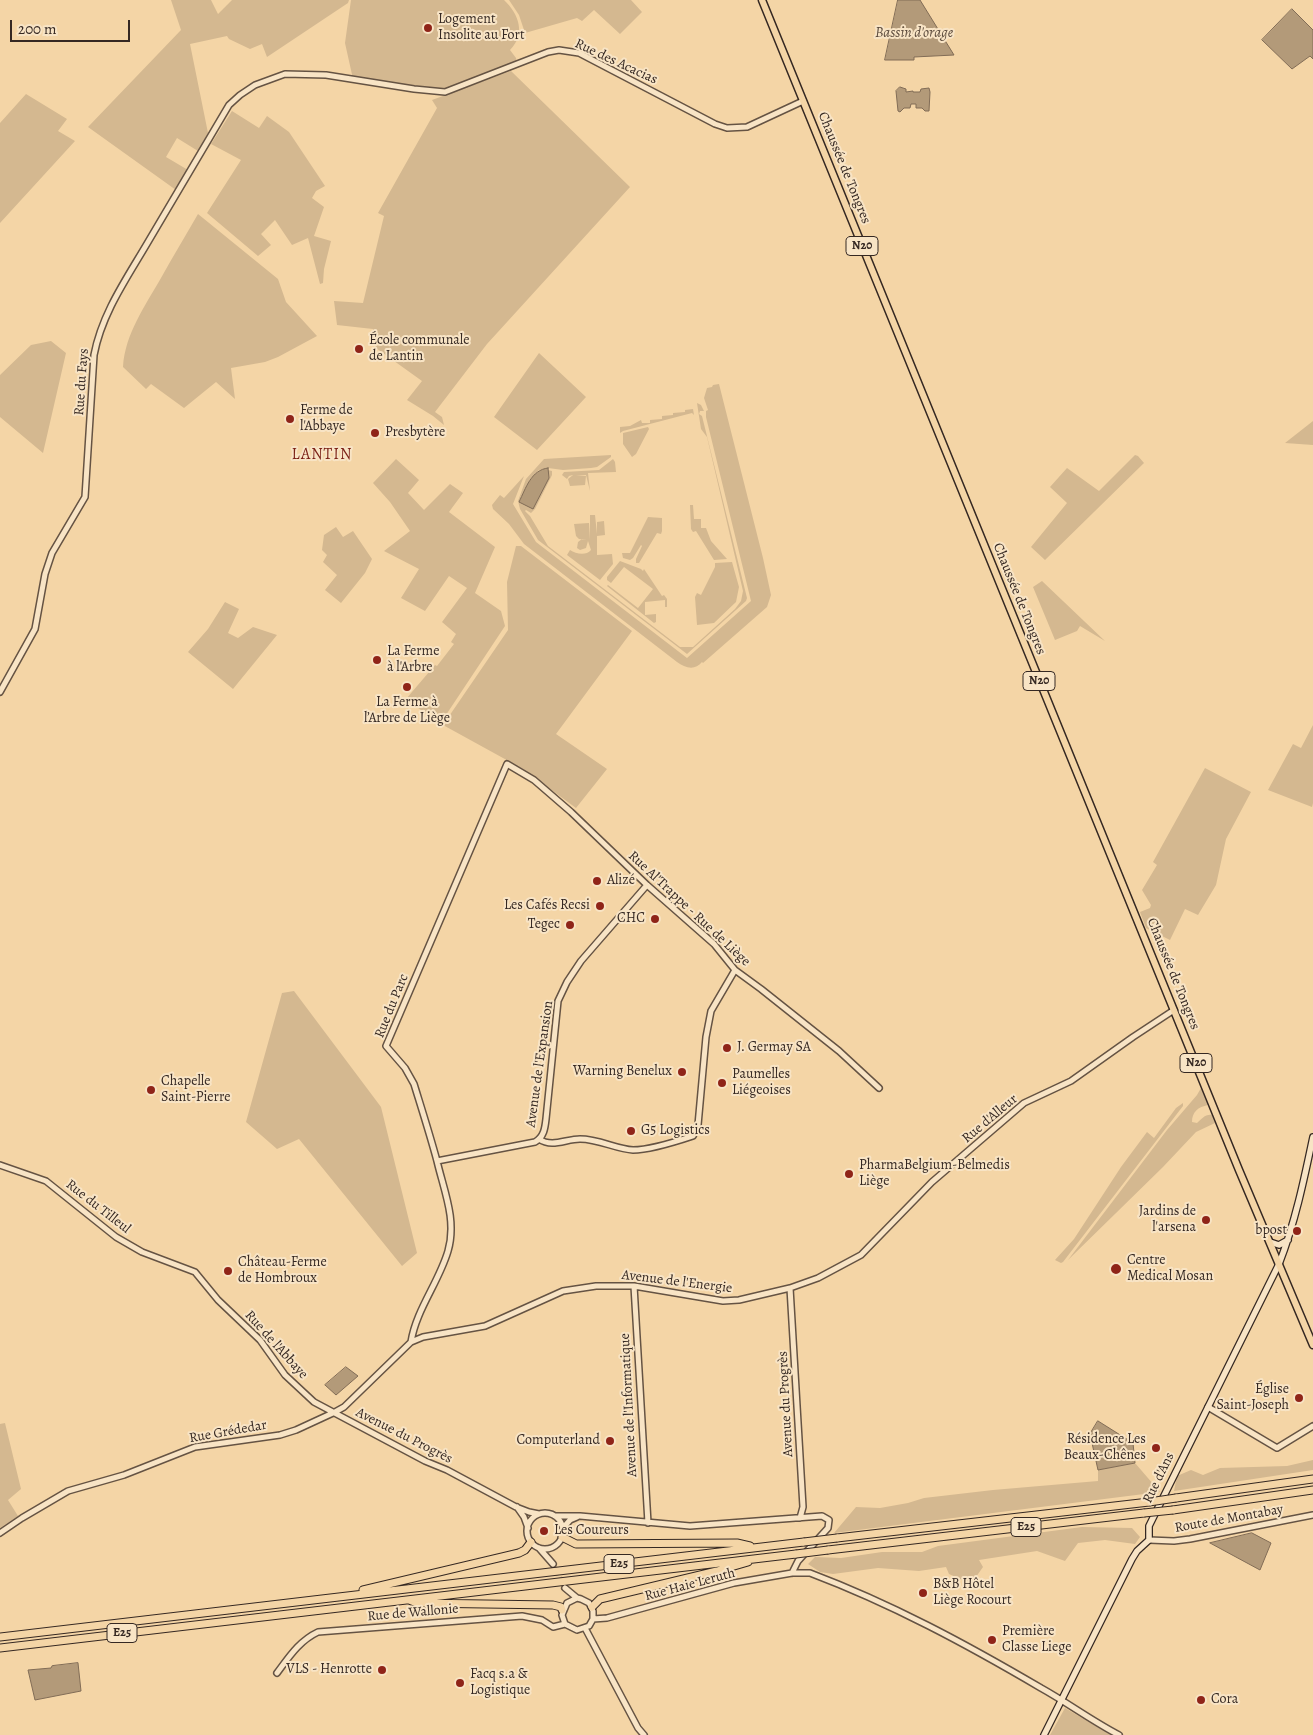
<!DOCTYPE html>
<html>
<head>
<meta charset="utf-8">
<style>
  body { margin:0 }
  #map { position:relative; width:1313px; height:1735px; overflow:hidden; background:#f4d5a6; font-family:Alegreya,serif }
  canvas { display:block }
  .scale { position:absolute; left:10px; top:20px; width:120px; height:22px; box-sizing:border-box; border:2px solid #352822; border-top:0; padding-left:6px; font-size:15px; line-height:18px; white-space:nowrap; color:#352822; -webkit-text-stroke:4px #f8e4c5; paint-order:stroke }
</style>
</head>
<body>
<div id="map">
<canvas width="1313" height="1735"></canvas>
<div class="scale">200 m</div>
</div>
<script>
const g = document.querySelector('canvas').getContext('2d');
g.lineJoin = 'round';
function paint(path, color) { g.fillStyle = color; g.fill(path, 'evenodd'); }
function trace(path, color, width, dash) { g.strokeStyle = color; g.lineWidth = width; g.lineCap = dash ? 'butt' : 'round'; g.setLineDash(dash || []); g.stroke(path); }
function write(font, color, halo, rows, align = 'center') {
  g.font = font + ' Alegreya,serif'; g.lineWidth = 4; g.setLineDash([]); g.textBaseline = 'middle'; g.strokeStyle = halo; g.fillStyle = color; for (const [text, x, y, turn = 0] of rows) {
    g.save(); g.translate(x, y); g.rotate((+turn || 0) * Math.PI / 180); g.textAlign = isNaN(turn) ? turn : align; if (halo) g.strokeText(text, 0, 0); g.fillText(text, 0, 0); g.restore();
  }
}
paint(new Path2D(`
  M171,0H211L218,14L232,0H349L348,3L267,57L262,44L250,49L229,39L227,36L190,44L208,133L198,151L177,138L166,157L188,170L176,190L88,127L181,30Z
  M351,0H504C519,14 526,34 510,50L516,58L517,62L448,88L438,90L353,79L345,43Z
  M509,0H631L642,12L620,34L594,10L582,21L577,18L525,33L519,15Z
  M511,71L630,187L487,344L435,412L442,417L444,425L433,416L407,400L422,381L376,348L373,329L337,325L334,301L363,303L384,216L378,213L437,108L432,100Z
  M26,94L67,119L58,131L75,141L0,223V123Z
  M232,111L259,128L267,116L289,132L325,186L316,191L312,198L324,207L314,236L331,241L324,269L323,283L320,284L308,238L292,245L275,220L261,234L271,245L258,256L207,213L241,160L211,144Z
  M198,214L278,279L286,302L317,336L278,357L265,362L231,368L235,399L216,382L184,408L151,384L146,389L123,367C125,334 145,306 161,278C173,256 186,235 198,214Z
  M51,341L66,353L43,453L0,417V375L31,345Z
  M539,353L586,397L537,450L494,417Z
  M719,384L763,558L771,595L767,607L703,663L702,662C695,671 685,668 677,662L524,544L509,524L493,509L492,505L500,495L504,498L524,476L513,504L536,542L687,658L751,601L706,417V411L708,410L704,398L707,388L712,387L713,385Z
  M697,403L701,405L704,411H700L699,414L702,416L747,598L746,601L687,654L538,540L520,509L518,501L526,479L544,459L611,455V457L597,467L591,468L563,470L548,468L539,470L531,478L519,502L549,478L548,470L552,471V475L535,509L531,513L526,510L525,511L530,516L548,546L680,647H693L735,609L741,601L743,591L707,437L701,429Z
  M693,409L694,415L692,413L623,431L620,433V427L630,426L641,420L642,423H650V420L662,419V416L673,415V413L685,412V410Z
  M1313,421V445L1285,443Z
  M648,427L649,429L636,454L632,457L623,444V433Z
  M1135,455L1138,456L1144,463L1045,560L1031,547L1067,503L1050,487L1067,468L1099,491Z
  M396,459L419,480L408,493L424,510L450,484L463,493L449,512L495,547L475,593L501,611L505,626L440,724L406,699L435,665L437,666L454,644L451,642L456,634L442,622L467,588L449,576L425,611L401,598L419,569L384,551L410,531L390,502L373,483Z
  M613,459L615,462L616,472L588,473L590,491L586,475H576L586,476L585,485L570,486L568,479L573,475L569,476L567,479L562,475L564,472L599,470Z
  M690,505H693L694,519H701V528H706L711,541L727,559L714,560L696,531L693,532L691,529Z
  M590,515H595L597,534V522L604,521L605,535L597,536V555L612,554L613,564L600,580L567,555L570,550C576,554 586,556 591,550L588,541L586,548L580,550L577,548L578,542L582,539L587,540L579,539L576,536L574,524L589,523L590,540Z
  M648,517L662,518V531L661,534L657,533L639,563H636V559L642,546L641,545L633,558L630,560L623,558L622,553H630Z
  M336,527L343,537L353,531L372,559L365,573L341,603L325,590L337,575L323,562L327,555L322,550L324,535Z
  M516,546H521L632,631L556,734L607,769L576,808L523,769L443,725L508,630L507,582Z
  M620,561L641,569L643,571L644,569L662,596L664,595L667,599V607H665V600L645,602V615L656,614V622L654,623L607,586L608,585L638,608L653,589L624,567L611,583L607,580V577Z
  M732,562L739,587L736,602L714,623L697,625L695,597L697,593L701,595L715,567V563Z
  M1042,581L1105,641L1080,626L1077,631L1055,640L1033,587Z
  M225,602L239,609L228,633L238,638L253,627L277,635L233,689L188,652L208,629Z
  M1313,725V803L1312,807L1268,790L1293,744L1301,748Z
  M1205,768L1251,792L1226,839L1216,885L1198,915L1185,909L1170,940L1146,928L1140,912L1150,908L1151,905L1142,890L1157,865L1153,862Z
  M294,991L381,1107L417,1253L402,1266L299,1139L277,1149L246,1122L282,993Z
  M1201,1088L1208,1105C1198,1107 1192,1112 1192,1122L1197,1123C1202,1119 1205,1114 1212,1115L1215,1123L1196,1132L1163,1167L1068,1260L1167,1130L1197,1095Z
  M1183,1103V1106L1063,1262L1061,1263L1055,1260L1074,1239L1121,1167L1147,1132L1154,1138L1176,1108Z
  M5,1423L21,1489L8,1500L18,1516L0,1528V1424Z
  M1313,1460V1470L1174,1491L1177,1476L1191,1470L1203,1475L1220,1468L1287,1466Z
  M1135,1463L1160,1492L834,1533L856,1507L880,1508L908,1503L924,1498L993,1490L1098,1481V1470Z
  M1082,1527L1132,1528L1140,1537L1135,1544L1105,1540L1078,1543L1065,1561L1037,1551L979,1560L983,1567L971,1584L949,1574L946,1567L919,1571L878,1568L833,1574L820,1572L808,1564L815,1557L841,1558L882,1552H922L938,1546Z
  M1065,1708L1111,1735H1050Z`), '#d4b890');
const water = new Path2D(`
  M898,0H920L954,55L914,57V60H885Z
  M1292,9L1313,30V59L1310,56L1292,69L1262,40Z
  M900,87L906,89V92L913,91V92H920L921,89L929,88L930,92L929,111H925L922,108H916V104H911L910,108H904L900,112L898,111L896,91Z
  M548,468L549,478L533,509L519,502C526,488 531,470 548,468Z
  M346,1367L358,1376L336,1395L325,1385Z
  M1098,1421L1133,1443L1135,1463L1098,1470L1090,1434Z
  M1252,1533L1271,1543L1260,1570L1210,1543Z
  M78,1663L81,1691L35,1700L28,1670L51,1668L52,1666Z`);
paint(water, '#b39a79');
trace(water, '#816c56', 1);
trace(new Path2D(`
  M553,1564L563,1584`), '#ceb28c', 5, [5, 2.5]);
const tertiary = new Path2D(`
  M0,692L35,629L45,574L52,553L85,497L94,355C102,313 127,278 148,242C175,197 202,151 229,105L240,95L255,85L285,74L326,75L414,89L445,92L548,52L559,50L579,53L715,124L727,128L747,127L803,101
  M539,1139C552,1148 566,1139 580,1139C599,1139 616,1149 633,1150C648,1150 678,1141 693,1136L698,1125L706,1037L711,1011L735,970
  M437,1161L535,1142C544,1137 545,1128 546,1119L558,1001L567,982L581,961L647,885
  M0,1165L46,1181L116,1237L142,1252L195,1272L218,1300L260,1340L285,1375L314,1402L425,1461L447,1470L516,1507L529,1512L539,1514
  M634,1286L648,1523
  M790,1288L803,1507L800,1518
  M411,1342C416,1310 439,1282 448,1251C457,1220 444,1191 437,1161C430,1135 422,1110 414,1084L405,1068L386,1046L507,764L534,780L571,812L647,885L714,944L735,970L761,989L839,1051L879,1088
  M1208,1407L1277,1448L1313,1426
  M517,1507L524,1517L528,1528
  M527 1531a18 18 0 1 1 36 0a18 18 0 1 1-36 0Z
  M555,1516H580L690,1526L822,1516L829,1520L828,1528L798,1561L792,1573
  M563,1528L570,1520L577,1517
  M0,1533L22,1518L68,1491L124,1475L195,1447L280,1435L296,1430L335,1412L344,1407L411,1342L423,1337L485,1326L563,1291L596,1286H634L723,1301L739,1300L790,1288L818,1278L861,1255L932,1182L1024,1103L1071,1081L1133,1037L1174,1010
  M1149,1540L1174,1541L1190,1539L1313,1515
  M539,1548L553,1564
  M565,1588L577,1598L581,1599L589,1603L593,1611V1619L589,1626L577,1630L565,1624L562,1615L567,1603L577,1598
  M593,1619L607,1618L734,1583L792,1573H810C892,1604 966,1644 1041,1688C1068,1703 1092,1721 1119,1735
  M585,1628L638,1728L644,1735
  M277,1673C289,1657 299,1641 318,1632L522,1616L542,1620L553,1627L565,1624`);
const secondary = new Path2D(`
  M1270,1242L1279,1245L1288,1240
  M1044,1735L1132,1559L1137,1551L1149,1540V1526L1279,1264C1295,1223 1304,1180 1313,1137`);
const primary = new Path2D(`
  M762,0L1239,1170L1313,1345`);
const motorway = new Path2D(`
  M1176,1498L1313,1479
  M1173,1510L1313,1490
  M562,1537L576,1544L737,1543L750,1546
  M837,1538L1149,1502
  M828,1550L1144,1513
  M363,1590L519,1553L525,1550L531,1542
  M409,1600L417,1603L553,1605L561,1607L562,1610
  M592,1607L600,1599L717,1571L748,1562
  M0,1637L804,1542
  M0,1648L796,1554`);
trace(tertiary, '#655343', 8);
trace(secondary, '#352822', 8);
trace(primary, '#352822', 9);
trace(motorway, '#352822', 9);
trace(tertiary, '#f8e4c5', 5);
trace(secondary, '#f8e4c5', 5.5);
trace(primary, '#f4d5a6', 6);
trace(motorway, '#f4d5a6', 7);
const motorwayBridge = new Path2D(`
  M1149,1502L1176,1498
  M1144,1513L1173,1510
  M804,1542L837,1538
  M796,1554L828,1550`);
trace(motorwayBridge, '#352822', 9, []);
trace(motorwayBridge, '#f4d5a6', 7);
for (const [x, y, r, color] of [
  [428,28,5,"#8f2418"],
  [359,349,5,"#8f2418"],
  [290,419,5,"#8f2418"],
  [375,433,5,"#8f2418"],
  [377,660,5,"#8f2418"],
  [407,687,5,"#8f2418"],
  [597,881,5,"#8f2418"],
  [600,906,5,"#8f2418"],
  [655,919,5,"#8f2418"],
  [570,925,5,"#8f2418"],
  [727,1048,5,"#8f2418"],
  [682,1072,5,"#8f2418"],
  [722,1083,5,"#8f2418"],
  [151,1090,5,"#8f2418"],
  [631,1131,5,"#8f2418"],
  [849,1174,5,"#8f2418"],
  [1206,1220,5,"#8f2418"],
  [1297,1231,5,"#8f2418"],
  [1116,1269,6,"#8f2418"],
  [228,1271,5,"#8f2418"],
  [1299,1398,5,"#8f2418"],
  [610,1441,5,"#8f2418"],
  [1156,1448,5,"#8f2418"],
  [544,1531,5,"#8f2418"],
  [923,1593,5,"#8f2418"],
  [992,1640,5,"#8f2418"],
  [382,1670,5,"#8f2418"],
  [460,1683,5,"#8f2418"],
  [1201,1700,5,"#8f2418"]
]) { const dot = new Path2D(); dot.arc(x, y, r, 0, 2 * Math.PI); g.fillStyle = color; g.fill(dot); trace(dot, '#f8e4c5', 2); }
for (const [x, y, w] of [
  [862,246,32],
  [1039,681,32],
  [1196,1063,32],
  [1026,1527,30],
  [619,1564,30],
  [122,1633,30]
]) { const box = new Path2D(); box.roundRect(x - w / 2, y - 9.5, w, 19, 4); g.fillStyle = '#f8e4c5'; g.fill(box); trace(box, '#352822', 1); }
write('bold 12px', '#352822', null, [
  ["N20",862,246],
  ["N20",1039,681],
  ["N20",1196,1063],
  ["E25",1026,1527],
  ["E25",619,1564],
  ["E25",122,1633]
]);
write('14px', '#352822', '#f8e4c5', [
  ["Logement",438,20],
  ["Insolite au Fort",438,36],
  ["École communale",369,341],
  ["de Lantin",369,357],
  ["Ferme de",300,411],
  ["l'Abbaye",300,427],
  ["Presbytère",385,433],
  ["La Ferme",387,652],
  ["à l'Arbre",387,668],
  ["La Ferme à",407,703,"center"],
  ["l’Arbre de Liège",407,719,"center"],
  ["Alizé",607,881],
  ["Les Cafés Recsi",590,906,"right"],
  ["CHC",645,919,"right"],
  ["Tegec",560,925,"right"],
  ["J. Germay SA",737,1048],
  ["Warning Benelux",672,1072,"right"],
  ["Paumelles",732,1075],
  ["Liégeoises",732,1091],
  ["Chapelle",161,1082],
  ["Saint-Pierre",161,1098],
  ["G5 Logistics",641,1131],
  ["PharmaBelgium-Belmedis",859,1166],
  ["Liège",859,1182],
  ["Jardins de",1196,1212,"right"],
  ["l'arsena",1196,1228,"right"],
  ["bpost",1287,1231,"right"],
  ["Centre",1127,1261],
  ["Medical Mosan",1127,1277],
  ["Château-Ferme",238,1263],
  ["de Hombroux",238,1279],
  ["Église",1289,1390,"right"],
  ["Saint-Joseph",1289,1406,"right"],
  ["Résidence Les",1146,1440,"right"],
  ["Beaux-Chênes",1146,1456,"right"],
  ["Computerland",600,1441,"right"],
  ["Les Coureurs",554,1531],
  ["B&B Hôtel",933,1585],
  ["Liège Rocourt",933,1601],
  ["Première",1002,1632],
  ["Classe Liege",1002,1648],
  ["VLS - Henrotte",372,1670,"right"],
  ["Facq s.a &",470,1675],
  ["Logistique",470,1691],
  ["Cora",1211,1700]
], 'left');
write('14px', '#352822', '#f8e4c5', [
  ["Rue des Acacias",616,62,25],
  ["Chaussée de Tongres",844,168,68],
  ["Rue du Fays",82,382,-86],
  ["Chaussée de Tongres",1019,599,68],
  ["Rue Al'Trappe - Rue de Liège",689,909,43],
  ["Chaussée de Tongres",1173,974,68],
  ["Rue du Parc",392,1006,-68],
  ["Avenue de l'Expansion",540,1064,-82],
  ["Rue d'Alleur",990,1119,-40],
  ["Rue du Tilleul",98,1207,38],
  ["Avenue de l'Energie",677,1282,7],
  ["Rue de l'Abbaye",276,1345,48],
  ["Avenue du Progrès",786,1404,-93],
  ["Avenue de l'Informatique",629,1405,-93],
  ["Rue Grédedar",228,1432,-10],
  ["Avenue du Progrès",404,1436,27],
  ["Rue d'Ans",1159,1478,-64],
  ["Route de Montabay",1229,1519,-10],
  ["Rue Haie Leruth",690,1585,-15],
  ["Rue de Wallonie",413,1613,-5]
]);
write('italic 15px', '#5b4a3c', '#f8e4c5', [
  ["Bassin d'orage",914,33]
]);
g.letterSpacing = '1px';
write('16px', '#7a1f14', '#f8e4c5', [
  ["LANTIN",322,455]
]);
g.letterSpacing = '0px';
</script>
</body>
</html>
